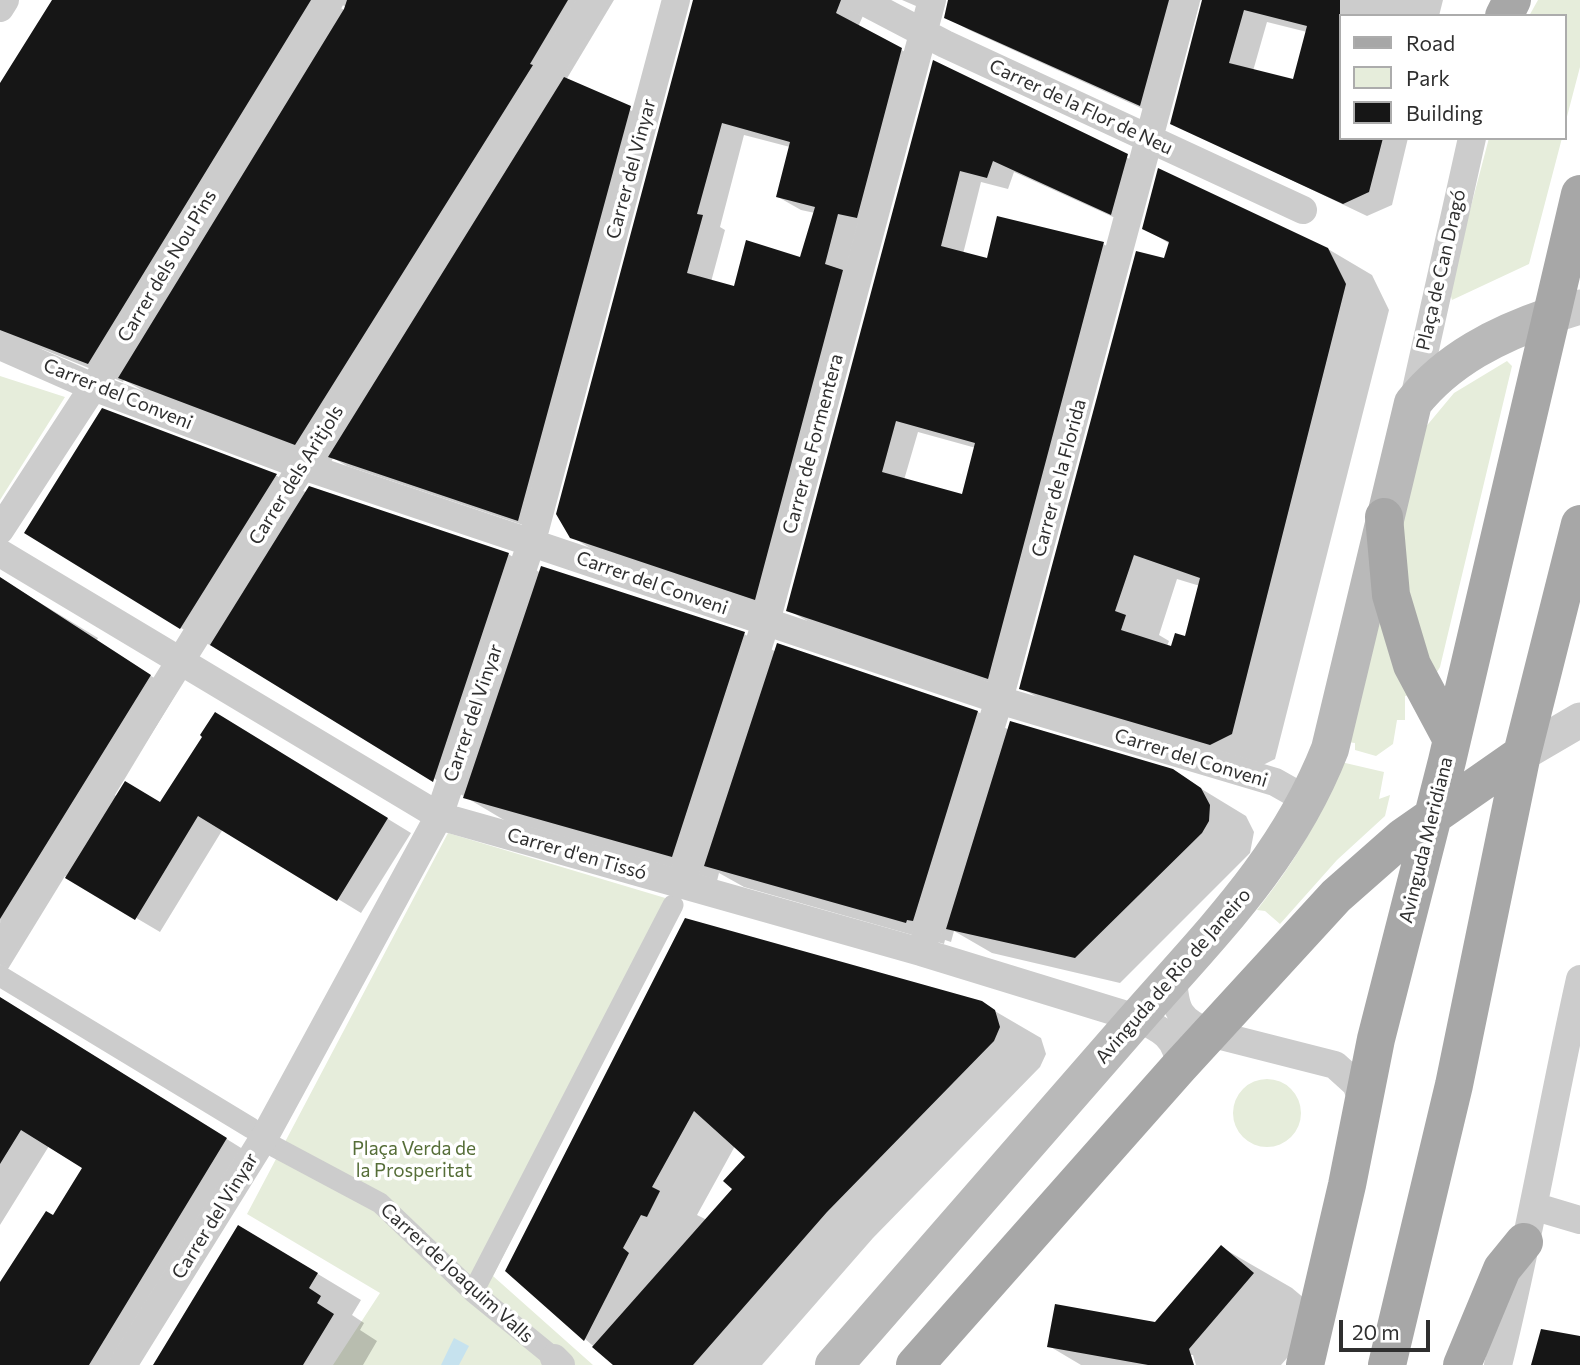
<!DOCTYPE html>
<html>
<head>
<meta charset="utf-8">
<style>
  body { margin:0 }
  #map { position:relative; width:1580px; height:1365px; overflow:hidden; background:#fff; font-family:Commissioner,sans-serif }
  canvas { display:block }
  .legend { position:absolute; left:1339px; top:14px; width:228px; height:126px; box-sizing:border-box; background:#fff; border:2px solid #acacac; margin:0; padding:9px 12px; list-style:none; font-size:21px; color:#2f2f2f }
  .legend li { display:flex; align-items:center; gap:14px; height:35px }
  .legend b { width:35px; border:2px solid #acacac }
  .scale { position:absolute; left:1339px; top:1320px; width:91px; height:32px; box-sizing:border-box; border:4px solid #2f2f2f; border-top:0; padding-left:9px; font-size:21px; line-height:24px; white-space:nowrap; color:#2f2f2f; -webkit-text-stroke:5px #fff; paint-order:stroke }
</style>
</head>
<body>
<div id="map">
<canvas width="1580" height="1365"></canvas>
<ul class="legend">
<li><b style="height:9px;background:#a7a7a7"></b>Road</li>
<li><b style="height:19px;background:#e6eddb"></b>Park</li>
<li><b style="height:19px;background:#161616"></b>Building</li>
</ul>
<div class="scale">20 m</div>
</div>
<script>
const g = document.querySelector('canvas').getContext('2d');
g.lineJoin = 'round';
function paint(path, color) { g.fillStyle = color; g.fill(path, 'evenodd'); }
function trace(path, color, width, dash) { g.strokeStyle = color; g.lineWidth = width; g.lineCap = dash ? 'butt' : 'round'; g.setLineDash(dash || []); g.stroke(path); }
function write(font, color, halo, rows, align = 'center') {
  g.font = font + ' Commissioner,sans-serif'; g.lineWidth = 7; g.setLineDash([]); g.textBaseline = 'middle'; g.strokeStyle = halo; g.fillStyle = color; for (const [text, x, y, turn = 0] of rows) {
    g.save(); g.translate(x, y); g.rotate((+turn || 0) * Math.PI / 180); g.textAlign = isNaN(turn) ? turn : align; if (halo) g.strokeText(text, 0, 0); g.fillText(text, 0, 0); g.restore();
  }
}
paint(new Path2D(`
  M1538,0H1580V67L1564,128V16H1529Z
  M1489,138H1562L1529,264L1452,300L1449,290Z
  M1507,361L1512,366L1440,667L1434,677L1413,641L1400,508L1424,429L1454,393Z
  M0,376L65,397L0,500Z
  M1377,604L1411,695L1405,696V720H1397L1393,744L1376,756L1355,750V743L1347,742Z
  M1341,762L1384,772L1379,799L1390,795L1385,816L1337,860L1280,924L1265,911L1257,910C1296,860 1319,822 1341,762Z
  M448,833L682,903L493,1276L593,1365H333L380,1293L247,1214Z
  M1233 1113a34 34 0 1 1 68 0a34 34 0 1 1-68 0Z`), '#e6eddb');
paint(new Path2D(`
  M454,1338L469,1346L459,1365H441Z`), '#c6e2ee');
paint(new Path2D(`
  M54,0H327L346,11V7L334,0H614L566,80L647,118L535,529L347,466L333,458L330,464L154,397L124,380L123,382L42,349L0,339V89Z
  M695,0H870L858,27L924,62L777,612L595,551L572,537ZM744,135L790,147L778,197L801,210L815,213L801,259L735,289L711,282L725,230L720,227Z
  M902,0H945L937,15Z
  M949,0H1201L1193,9L1163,118L969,30L946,17Z
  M1204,0H1443L1439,16H1340V138H1408L1392,205L1367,216L1172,123ZM1267,22L1307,32L1295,82L1253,71Z
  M934,63L1148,168L1133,226L1014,172L1008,189L981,182L963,254L988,260L1103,244L1125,256L1009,689L809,622L788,610ZM918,432L976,448L963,496L904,480Z
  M1144,228L1328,249L1372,275L1389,310L1275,759L1255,769L1065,713L1021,688L1170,244ZM1177,579L1200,586L1186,638L1172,648L1167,646L1169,641L1159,635Z
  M102,410L277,476L307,493L508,554L541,573L542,568L744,634L776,652L978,712L1009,730L1172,771L1246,816L1254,832L1250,853L1120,983L992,953L954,931L951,942L945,940L944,944L744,887L719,873L717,881L509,823L181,628Z
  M1,579L98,638L96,642L177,692L115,795L117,797L161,804L239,728L411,833L361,913L223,829L160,932L65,876L0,982Z
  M686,920L981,1003L1041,1038L1046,1054L1040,1067L873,1238L762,1365H615L507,1271ZM735,1146L748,1157L735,1189L707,1220L697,1215Z
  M0,998L254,1156L126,1365H0V1285L54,1217L84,1167L49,1146L0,1225Z
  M1221,1247L1292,1288L1324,1315L1281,1365H1196L1193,1355H1189L1193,1365H1081L1049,1346L1156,1324Z
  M283,1253L361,1300L352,1315L364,1323L360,1330L377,1341L363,1365H153Z`), '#0003');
paint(new Path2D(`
  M52,0H311L88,364L0,330V83Z
  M347,0H568L530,64L533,65L295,445L118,378L344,9Z
  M693,0H841L836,13L902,48L857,218L838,214L825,264L843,270L755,600L570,538L556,514ZM722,123L790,142L776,197L815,207L800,257L746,240L734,286L687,273L703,215L697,214Z
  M948,0H1169L1140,106L944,18Z
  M1202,0H1340V138H1383L1369,192L1343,204L1170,124ZM1244,10L1307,26L1293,79L1229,63Z
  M933,60L1128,154L1111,215L993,161L987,178L960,171L941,246L987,258L997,216L1104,242L988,679L786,611ZM896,421L975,443L962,494L882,472Z
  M564,77L631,106L518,521L328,457Z
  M1158,168L1328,248L1346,284L1232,734L1210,745L1019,689L1136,251L1164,258L1169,242L1142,229ZM1134,555L1200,578L1185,636L1175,633L1171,646L1121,630L1126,615L1115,611Z
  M102,408L277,474L180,629L24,533Z
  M309,486L509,553L433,782L210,645Z
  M541,566L745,632L672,857L463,798Z
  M0,577L151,675L0,919Z
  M777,643L978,711L913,921L907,920L906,923L704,866Z
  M215,712L388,818L337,901L198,816L135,920L65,878L125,781L160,802L202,737L200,735Z
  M1010,721L1173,769L1201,788L1210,805L1209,821L1202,833L1075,958L946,929Z
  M685,918L982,1001L995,1010L1000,1027L994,1041L827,1212L693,1365H613L592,1347L732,1189L723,1181L745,1157L694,1111L652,1187L660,1191L647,1217L641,1215L623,1248L629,1253L584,1341L505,1271Z
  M0,997L227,1138L89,1365H0V1282L46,1211L53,1215L82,1168L21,1130L0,1164Z
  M238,1225L318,1273L309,1288L321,1296L317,1303L334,1314L303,1365H153Z
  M1221,1245L1254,1273L1189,1349L1194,1365H1148L1047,1347L1055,1304L1155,1322Z
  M1541,1329L1580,1336V1365H1531Z`), '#161616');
trace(new Path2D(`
  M0,976L251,1128
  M275,1147L380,1203L473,1292L554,1358
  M473,1292L673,905`), '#ccc', 21);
trace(new Path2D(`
  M861,0L945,44L1303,210
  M0,8L5,0
  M0,346L93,387L303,466L999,700L1275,782L1298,795L1305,806
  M1413,403L1472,138
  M0,530L101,375L330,0
  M0,553L439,816L921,952L1136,1018C1161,1028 1178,1038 1179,1067
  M681,883L766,622L932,0
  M0,950L593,0
  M921,952L999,700L1186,0
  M1173,977C1175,1010 1178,1019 1209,1033L1335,1065L1356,1084L1363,1103
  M1536,1207L1580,1220
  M554,1358L561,1365
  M123,1365L265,1136L439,816L532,541L676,0
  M1498,1365C1530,1237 1551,1108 1580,979`), '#ccc', 28);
trace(new Path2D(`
  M1551,316L1580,307
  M1522,754L1580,720`), '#ccc', 35);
trace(new Path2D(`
  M834,1365C931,1255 1027,1144 1123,1034C1203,941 1284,866 1330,749L1413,403C1448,359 1498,334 1551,316`), '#b9b9b9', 38);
trace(new Path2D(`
  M1504,16L1512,0
  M1384,517L1391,595L1412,665L1451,738
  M915,1365L1179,1067L1336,896L1403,837L1522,754
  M1305,1365L1347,1185L1376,1039L1447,761L1580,194
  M1387,1365L1454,1085L1522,754L1580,524
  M1462,1365L1502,1269L1524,1242`), '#a7a7a7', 38);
write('19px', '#2f2f2f', '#fff', [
  ["Carrer de la Flor de Neu",1081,107,25],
  ["Carrer del Vinyar",631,169,-75],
  ["Carrer dels Nou Pins",167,266,-59],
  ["Plaça de Can Dragó",1441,270,-77],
  ["Carrer del Conveni",118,394,22],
  ["Carrer de Formentera",813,444,-75],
  ["Carrer dels Aritjols",296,475,-58],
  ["Carrer de la Florida",1059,478,-75],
  ["Carrer del Conveni",652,583,19],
  ["Carrer del Vinyar",473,713,-71],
  ["Carrer del Conveni",1191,758,17],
  ["Avinguda Meridiana",1426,840,-76],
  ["Carrer d'en Tissó",577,854,16],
  ["Avinguda de Rio de Janeiro",1173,976,-49],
  ["Carrer del Vinyar",215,1216,-58],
  ["Carrer de Joaquim Valls",457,1273,42]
]);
write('19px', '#566e38', '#fff', [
  ["Plaça Verda de",414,1149],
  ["la Prosperitat",414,1171]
]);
</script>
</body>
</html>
